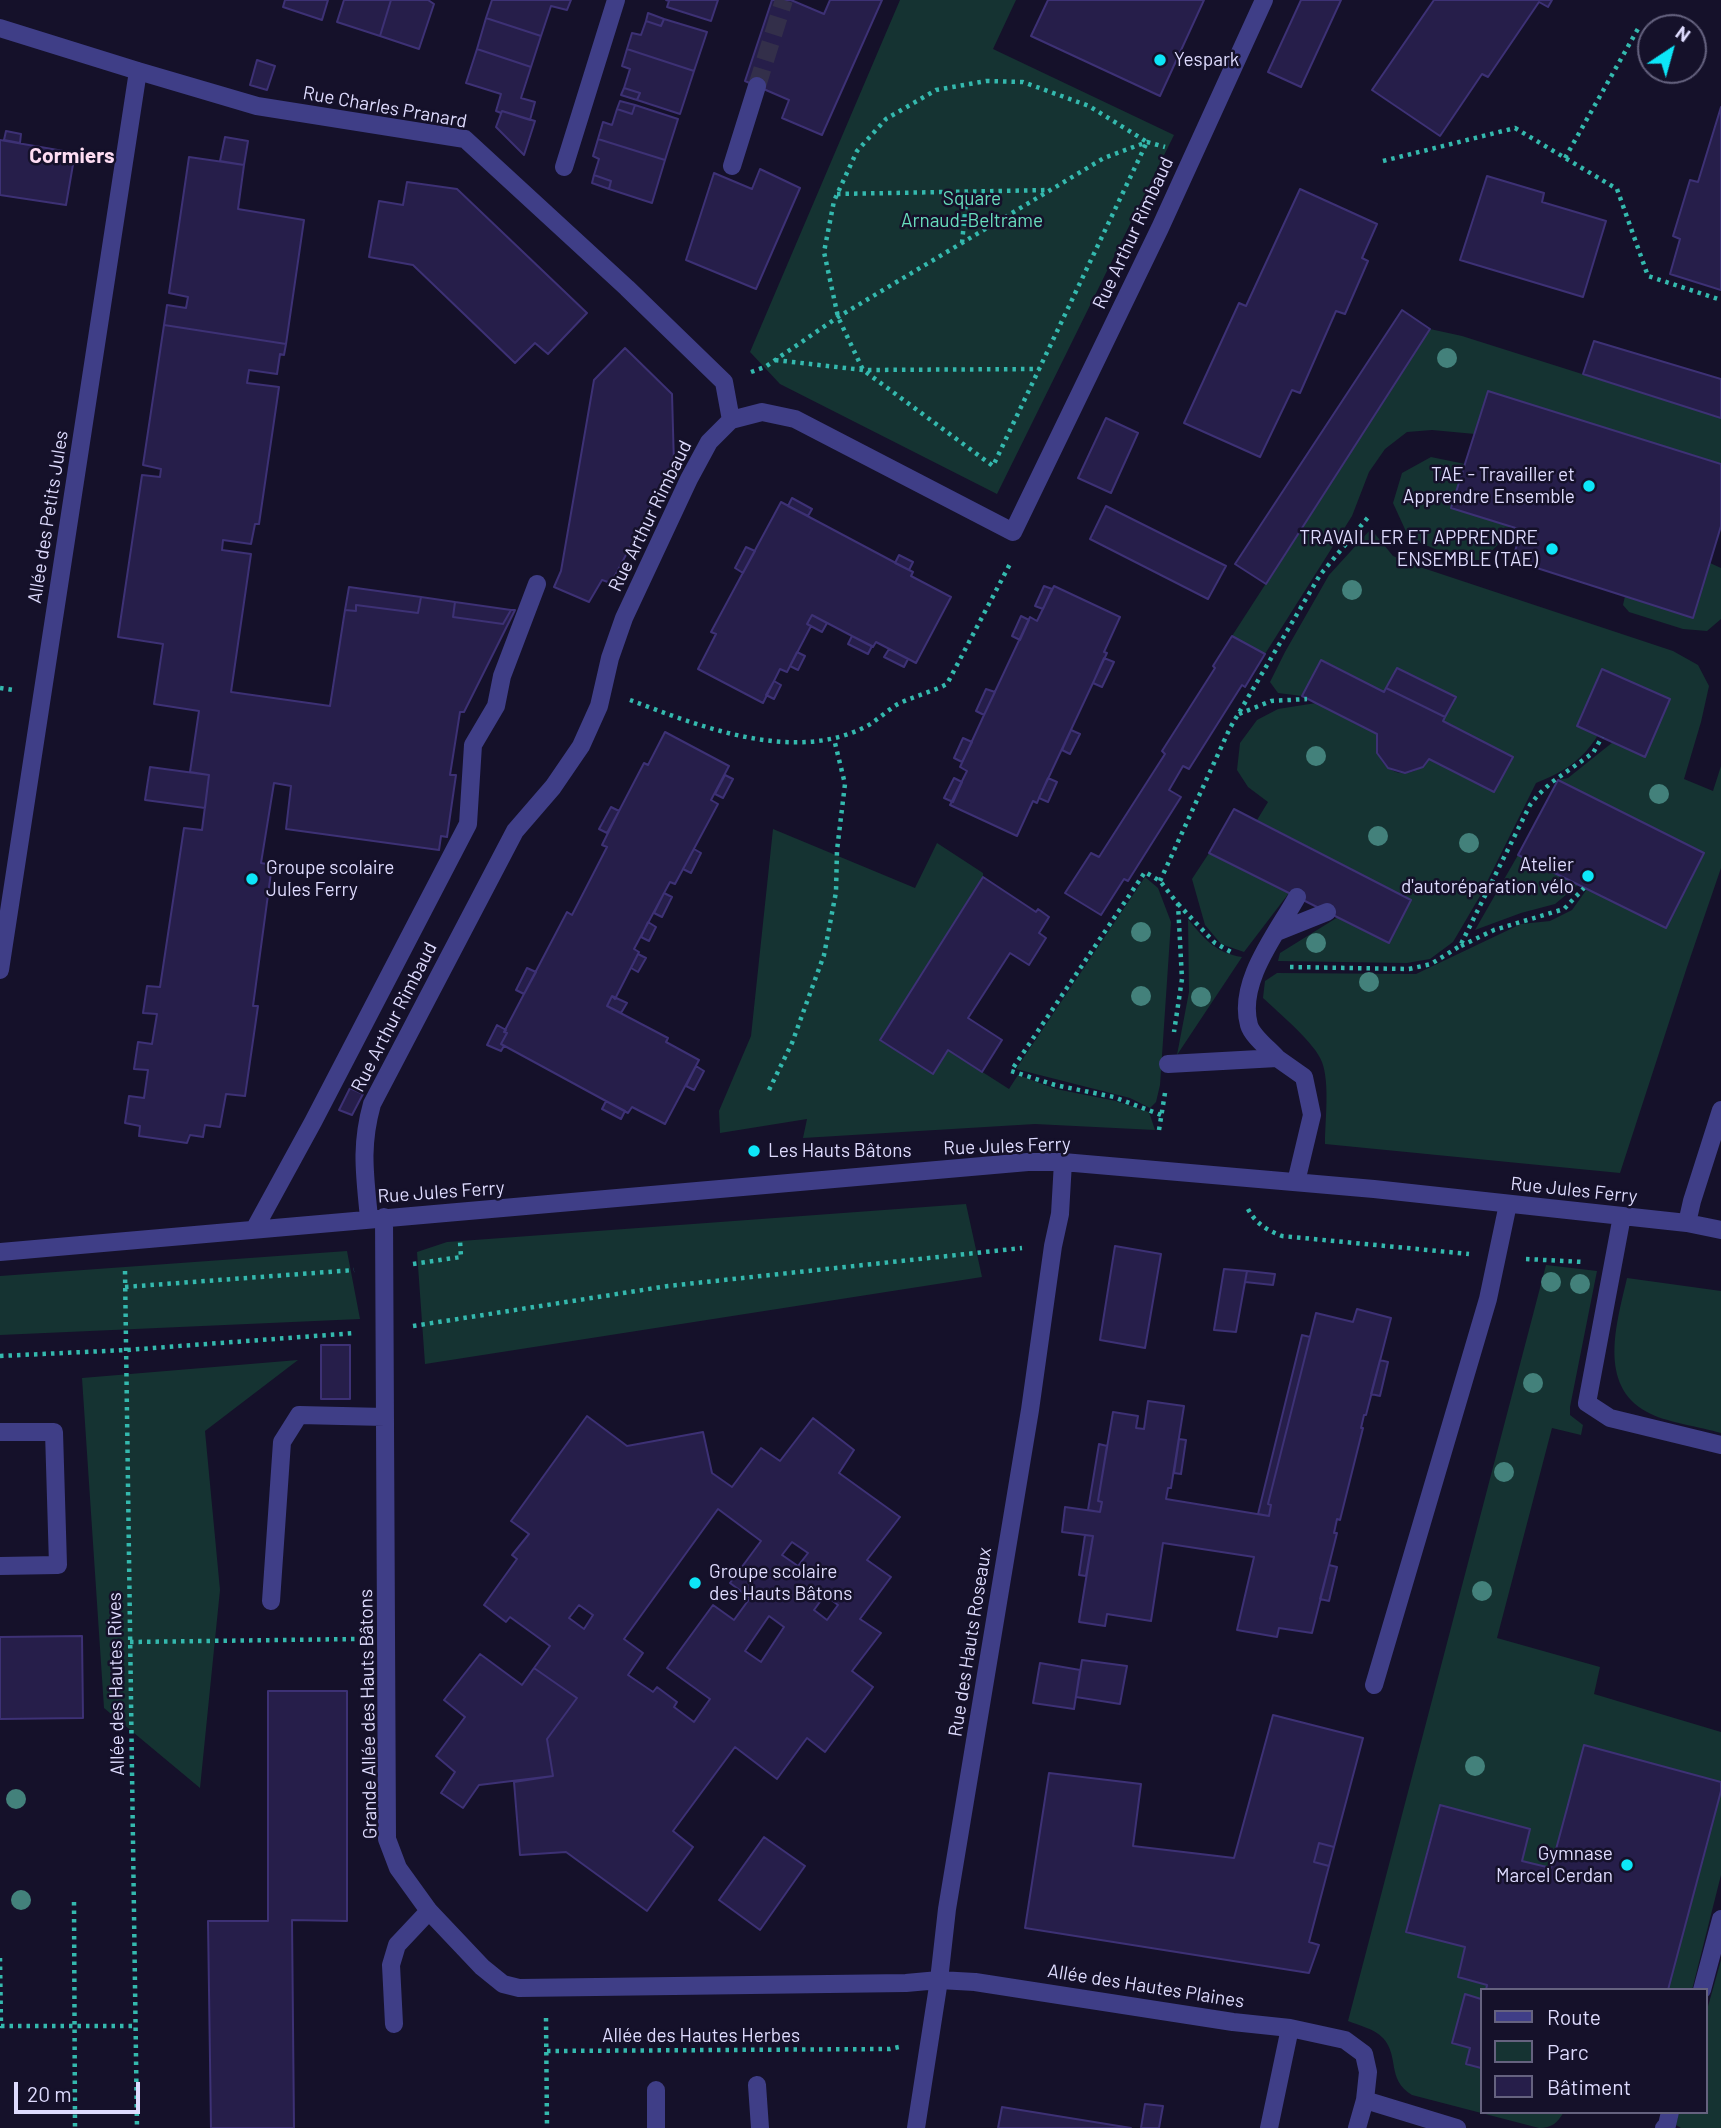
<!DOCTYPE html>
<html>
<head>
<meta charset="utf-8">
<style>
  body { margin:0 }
  #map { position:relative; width:1721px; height:2128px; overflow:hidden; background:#15112a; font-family:Barlow,sans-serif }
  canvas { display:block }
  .legend { position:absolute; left:1480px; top:1988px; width:228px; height:126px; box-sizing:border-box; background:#15112a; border:2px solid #65627f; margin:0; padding:9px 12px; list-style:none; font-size:21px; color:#dedbfe }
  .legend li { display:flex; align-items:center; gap:14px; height:35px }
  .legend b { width:35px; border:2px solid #65627f }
  .north { position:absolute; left:1637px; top:14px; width:70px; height:70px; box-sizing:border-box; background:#15112a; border:2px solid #65627f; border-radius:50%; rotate:36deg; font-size:19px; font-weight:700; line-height:28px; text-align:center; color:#dedbfe }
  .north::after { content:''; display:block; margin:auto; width:24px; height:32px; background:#0de6f8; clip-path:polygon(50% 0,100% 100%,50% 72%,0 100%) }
  .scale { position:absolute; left:14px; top:2082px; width:126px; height:32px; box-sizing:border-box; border:4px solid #dedbfe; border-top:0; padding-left:9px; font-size:21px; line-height:24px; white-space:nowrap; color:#dedbfe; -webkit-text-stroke:5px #15112a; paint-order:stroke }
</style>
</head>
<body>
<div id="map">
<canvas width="1721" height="2128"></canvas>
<ul class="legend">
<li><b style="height:9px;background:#3f3e87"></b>Route</li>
<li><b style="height:19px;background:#153332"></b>Parc</li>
<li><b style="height:19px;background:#261e4a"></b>Bâtiment</li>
</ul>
<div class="north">N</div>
<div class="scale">20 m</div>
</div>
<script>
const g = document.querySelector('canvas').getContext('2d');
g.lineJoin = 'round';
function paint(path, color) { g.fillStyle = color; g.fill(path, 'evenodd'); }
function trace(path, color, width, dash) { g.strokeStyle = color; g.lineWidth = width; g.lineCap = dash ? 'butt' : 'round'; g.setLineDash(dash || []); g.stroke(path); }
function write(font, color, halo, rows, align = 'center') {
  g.font = font + ' Barlow,sans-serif'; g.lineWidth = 5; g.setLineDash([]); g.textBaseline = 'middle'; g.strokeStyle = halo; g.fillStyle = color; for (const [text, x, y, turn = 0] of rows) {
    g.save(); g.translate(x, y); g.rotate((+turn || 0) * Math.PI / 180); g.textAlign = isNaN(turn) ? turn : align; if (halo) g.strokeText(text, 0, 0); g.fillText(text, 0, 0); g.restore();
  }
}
paint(new Path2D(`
  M900,0H1016L993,49L1174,135L997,494L780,384L750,352Z
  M1430,329L1462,336L1721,418V464L1475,434L1432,430L1407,432L1385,449L1369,472L1352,516L1265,654L1232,636Z
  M1431,457L1465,464L1451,508L1514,528L1483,560H1461L1409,538L1393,503L1402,473Z
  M1371,529L1393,556L1414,565L1673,651L1698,665L1709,686L1701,722L1684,779L1713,791L1721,766V868L1687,967L1620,1173L1325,1144C1325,1120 1330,1084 1322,1062C1316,1044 1278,1012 1263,998L1265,981L1277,973L1416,974L1521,924L1550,921L1572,910L1587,889L1666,928L1704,853L1558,780L1568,778L1613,742L1645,757L1669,699L1602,669L1577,726L1598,735C1583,760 1562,773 1536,783L1480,896L1453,942L1430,959L1407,963L1278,961L1280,953L1338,917L1389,943L1411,900L1257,820L1268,802L1248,787L1237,770L1240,743L1257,720L1278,709L1316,703L1377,734C1371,769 1407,788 1429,759L1494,791L1513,757L1443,721L1455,697L1397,668L1384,692L1322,660L1302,696L1278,693L1270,682L1285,652L1329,575Z
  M1710,563L1721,568V619L1707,631L1683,629L1629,612L1623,605L1625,596L1693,617Z
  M773,829L915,888L937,843L983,873V877L880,1040L933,1074L948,1050L1009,1089L1018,1075L1056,1089L1116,1101L1149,1112L1155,1130L1035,1124L803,1138L807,1119L720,1133L719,1111L751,1036Z
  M1209,853L1289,893L1244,952L1221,944L1205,925L1192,879Z
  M1518,855L1578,885L1555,904L1521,913L1475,930Z
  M1145,877L1158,888L1171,922L1160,1085L1156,1102L1150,1108L1130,1098L1016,1069Z
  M1188,919C1204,939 1216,953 1242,957L1177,1055L1189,992Z
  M966,1204L982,1277L425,1364L417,1252L447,1242Z
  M347,1251L360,1319L0,1335V1276Z
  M1546,1265L1597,1271L1570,1407V1415L1583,1425L1581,1435L1552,1428L1497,1638L1600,1667L1594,1694L1721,1732V1782L1584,1746L1551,1868L1522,1861L1530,1829L1439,1806L1406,1931L1465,1947L1458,1977L1487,1985L1486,1990H1481V1999L1465,1995L1452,2043L1470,2048L1466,2064L1481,2068V2112H1564C1557,2123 1552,2128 1539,2128L1412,2095C1386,2079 1400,2057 1383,2038C1373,2028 1360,2026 1348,2021Z
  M1627,1278L1721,1291V1433C1701,1427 1664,1422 1647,1412C1597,1385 1617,1322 1627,1278Z
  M298,1360L205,1431L220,1590L200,1788L104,1708L82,1378Z
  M1721,1791V1875L1692,1990H1668Z
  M1721,1960V2128H1681L1676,2125L1679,2112H1705V2017Z`), '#153332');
const building = new Path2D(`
  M285,0H328L322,20L283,7Z
  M344,0H391L380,36L337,22Z
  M391,0H428L434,4L419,49L380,36Z
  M492,0H571L567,10L551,6L541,36L486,18Z
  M666,0H718L711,21L667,7L669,1Z
  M772,0H791L824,14L830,0H882L822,135L782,118L789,100L745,81Z
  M1048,0H1204L1160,96L1031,36Z
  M1301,0H1341L1301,87L1268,72Z
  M1434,0H1552L1548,7L1539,2L1488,77L1482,74L1440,136L1372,90Z
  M648,13L664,19L661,26L646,21Z
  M486,18L541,36L531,67L477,49Z
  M664,19L707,32L694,71L627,49L632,33L641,35L646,21L661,26Z
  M477,49L531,67L521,98L535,102L530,120L502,111L501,113L496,111L501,94L466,83Z
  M627,49L694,71L680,114L637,100L640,93L624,88L630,69L622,66Z
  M257,60L275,66L267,90L250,85Z
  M624,88L640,93L637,100L621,95Z
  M620,101L635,105L632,114L617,109Z
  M635,105L678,119L665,160L598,139L603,122L612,125L617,109L632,114Z
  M1721,107V290L1670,274L1680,239L1673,236L1690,180L1698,182Z
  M502,111L535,121L524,155L496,127Z
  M6,131L21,134L20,143L4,140Z
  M225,137L248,141L244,165L220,161Z
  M598,139L665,160L652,203L609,189L611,181L594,175L599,159L593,156Z
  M0,140L75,153L66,205L0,195Z
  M189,157L244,165L238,209L304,220L286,344L164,325L167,305L186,308L188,297L169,293Z
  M760,169L800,188L756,289L686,260L714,173L752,189Z
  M594,175L611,181L609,189L592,183Z
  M1487,176L1544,193L1542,202L1606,221L1583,297L1460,260Z
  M407,182L457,189L587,313L548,354L535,343L515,363L413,265L369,257L379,201L403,205Z
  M1300,189L1377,224L1362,258L1368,261L1345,314L1336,311L1300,393L1292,390L1260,457L1184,423L1239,303L1246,306Z
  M1402,310L1430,329L1266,584L1235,564Z
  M164,325L286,344L284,355L280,354L277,374L249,370L247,383L279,387L259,524H255L251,544L223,540L222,550L251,554L231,692L330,706L345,610L356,611V605L418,613L421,597L455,602L453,617L503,624L511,610H515L464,712H460L450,775H456L447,837L441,836L439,850L286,829L291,786L274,783L261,863L272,865L253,1006H258L245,1096L226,1094L220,1127L205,1125L203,1137L190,1135L187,1143L139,1136L140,1126L125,1123L129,1096L144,1098L148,1070L134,1069L138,1042L152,1044L157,1014L143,1013L147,986L160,987L184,828L202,830L209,775L190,772L199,711L154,704L163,644L118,637L142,475L160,477L161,469L143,465Z
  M1594,341L1721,379V418L1583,374Z
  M625,348L672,394L674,465L611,583L602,580L589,602L554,587L561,571L594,380Z
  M1488,391L1721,464V526L1693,618L1512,560L1522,530L1451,508Z
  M1106,418L1138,433L1111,493L1078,478Z
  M792,498L812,509L808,516L788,506Z
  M781,502L909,570L913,572L911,576L951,597L916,663L876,642L873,647L812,615L807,624L811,626L787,672L780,669L763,703L698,669L716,634L711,632Z
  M1106,506L1226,566L1208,599L1090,539Z
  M746,547L755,551L743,573L735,568Z
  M899,555L913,562L909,570L895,563Z
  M1044,586L1052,589L1043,609L1035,606Z
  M1054,586L1120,617L1104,652L1107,653L1039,798L1037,803L1033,801L1017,836L950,805L967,771L960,767L984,715L1030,617L1037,621Z
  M349,587L421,597L418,613L356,605V611L345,610Z
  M455,602L511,610L503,624L453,617Z
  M812,615L827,623L822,632L807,624Z
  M1021,616L1029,620L1020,640L1012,636Z
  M852,636L872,646L868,654L848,644Z
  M1232,636L1265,654L1245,687L1242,685L1189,769L1183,766L1169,790L1181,797L1128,881L1124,879L1101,915L1065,893L1091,853L1099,857L1165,754L1162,751L1215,668L1213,666Z
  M889,649L908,659L904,667L884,657Z
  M797,652L805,656L798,670L790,666Z
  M1104,658L1114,662L1102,687L1093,683Z
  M1321,660L1384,692L1386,688L1445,717L1443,721L1513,757L1494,792L1429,759L1423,767L1405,773L1388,768L1377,753V734L1302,696Z
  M1397,668L1456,697L1445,717L1386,688Z
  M1602,669L1670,699L1645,757L1577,726Z
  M774,681L781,685L774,699L766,695Z
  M986,689L995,692L984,715L976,711Z
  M1071,730L1080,734L1070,754L1062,750Z
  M665,732L729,766L711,800L718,804L675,884L670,882L634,949L639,952L615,999L612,996L607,1006L668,1038L666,1042L699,1060L665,1124L632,1107L628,1113L501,1044L507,1033L504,1032L567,912L572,915L607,847L602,845L619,811L644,763L648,765Z
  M963,738L972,742L962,762L954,758Z
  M150,767L209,775L205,808L145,800Z
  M725,775L733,779L723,798L715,794Z
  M954,778L962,782L953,802L944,798Z
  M1048,778L1057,782L1048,802L1039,798Z
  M1558,780L1704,853L1666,928L1518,855Z
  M611,807L619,811L607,833L599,829Z
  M1234,809L1411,900L1389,943L1209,853Z
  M694,849L701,853L691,873L683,869Z
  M983,877L1036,912L1038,909L1049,917L1039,933L1046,938L1029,965L1010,953L968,1018L1002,1040L982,1072L948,1050L933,1074L880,1040Z
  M664,893L672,897L662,917L654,913Z
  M648,922L656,927L649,941L641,937Z
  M638,954L646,958L638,972L631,968Z
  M527,968L536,972L524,994L516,990Z
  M612,996L627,1003L621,1013L607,1006Z
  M497,1025L506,1030L504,1032L507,1033L501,1044L504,1046L501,1051L487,1045Z
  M696,1066L704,1071L694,1090L686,1086Z
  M350,1088L363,1094L352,1115L339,1110Z
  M606,1101L625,1111L621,1119L602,1109Z
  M1115,1246L1161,1254L1145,1348L1100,1340Z
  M1224,1269L1247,1271L1236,1332L1214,1330Z
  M1247,1271L1275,1274L1273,1285L1245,1282Z
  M1357,1309L1391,1318L1366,1415H1364L1361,1428H1363L1340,1520L1337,1519L1334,1533H1337L1312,1633L1279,1628L1277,1637L1237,1630L1254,1557L1163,1543L1151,1621L1107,1614L1105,1626L1079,1622L1093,1536L1062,1532L1065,1507L1100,1512L1102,1502L1098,1501L1113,1412L1138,1416L1136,1428L1144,1429L1148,1401L1184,1406L1171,1488H1168L1166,1499L1269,1516L1271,1505L1268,1504L1316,1313L1353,1322Z
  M1302,1335L1310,1337L1268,1504L1271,1505L1269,1516L1258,1514Z
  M321,1345H350V1399H321Z
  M1380,1360L1388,1362L1380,1396L1371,1394Z
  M587,1416L627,1446L703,1432L712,1473L732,1487L761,1448L780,1461L813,1418L854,1450L839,1473L900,1517L867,1560L891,1577L860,1619L881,1633L852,1671L873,1687L825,1752L807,1738L777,1779L735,1747L673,1831L693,1847L647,1911L566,1852L520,1855L514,1782L553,1776L547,1739L577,1698L534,1668L550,1646L510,1617L506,1622L484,1605L517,1559L512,1555L529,1534L511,1521ZM718,1509L761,1541L730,1583L750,1598L734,1620L713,1605L667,1668L710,1699L694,1722L674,1707L677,1702L657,1687L653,1692L628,1675L643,1653L624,1639ZM792,1542L808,1553L798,1566L782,1555ZM825,1595L838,1605L827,1620L814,1610ZM579,1605L593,1615L584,1629L569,1618ZM769,1616L784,1627L761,1662L745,1651Z
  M1179,1439L1186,1440L1181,1474L1174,1473Z
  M1099,1444L1107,1446L1098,1501L1102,1502L1100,1512L1088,1510Z
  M1085,1535L1093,1536L1086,1576L1079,1575Z
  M1329,1565L1337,1567L1329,1601L1320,1599Z
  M82,1636L83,1718L0,1719V1637Z
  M480,1654L522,1685L534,1668L577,1698L547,1739L553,1776L479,1785L463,1808L441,1793L455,1772L436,1756L465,1717L444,1700Z
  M1082,1660L1127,1666L1120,1704L1076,1697Z
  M1040,1663L1080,1670L1074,1709L1033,1703Z
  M268,1691H347V1921L292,1920L294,2128H211L208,1921H268Z
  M1273,1715L1363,1738L1334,1847L1319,1843L1314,1862L1329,1866L1309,1942L1319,1945L1309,1973L1025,1928L1049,1773L1141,1784L1133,1846L1234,1858Z
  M1584,1745L1721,1782V1791L1668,1990H1486L1487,1985L1458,1977L1465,1947L1406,1932L1440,1805L1530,1829L1522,1861L1551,1868Z
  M764,1837L805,1866L760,1930L719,1900Z
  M1319,1843L1334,1847L1329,1866L1314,1862Z
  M1465,1994L1481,1999V2068L1466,2064L1470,2048L1452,2043Z
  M1145,2104L1163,2106L1159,2128H1141Z
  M1002,2107L1131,2128H998Z`);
paint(building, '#261e4a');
trace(building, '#3d3175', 2);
trace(new Path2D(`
  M757,86L784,0`), '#332f4a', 18, [18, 9]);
trace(new Path2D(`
  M986,81L1023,82L1089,106L1147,142L993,466L863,370L838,317L824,252L834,201L857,151L886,119L936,90Z
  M1565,158L1639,27
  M1383,161L1515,128L1617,189L1648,276L1721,300
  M837,194L1050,190
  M962,243L967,192
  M775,360L863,370L1040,369
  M751,372L765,367L838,317L1104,158L1147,142L1165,147
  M0,688L13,690
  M630,700C699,726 791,763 863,728C876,722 886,711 898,704C914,696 932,692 947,684L1011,562
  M1239,714L1271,701L1307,699
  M1160,881L1230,728L1320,575L1370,515
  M1178,904L1215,943L1231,952
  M1461,946L1494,930L1564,909L1584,888
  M1290,967L1409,969L1431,964L1460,946L1530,805L1538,795L1552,782L1593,753L1602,737
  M769,1090L792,1043L824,955L836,892L837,850L845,784L834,739
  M1161,1115L1114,1097L1055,1085L1011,1071L1145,872L1160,881L1178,904L1182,979L1174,1032
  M1159,1130L1165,1093
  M1248,1209C1256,1224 1267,1230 1282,1236L1469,1254
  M1526,1259L1584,1262
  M413,1264L461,1257L460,1241
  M125,1271L137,2128
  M125,1287L354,1270
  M413,1326L668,1286L1022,1248
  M0,1356L126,1350L355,1333
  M130,1642L356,1639
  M74,1902L75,2128
  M0,1958L1,2026H135
  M546,2018L547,2128
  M547,2051L890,2049L899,2047`), '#34b9ae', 4.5, [3.5, 5]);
trace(new Path2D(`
  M0,28L138,71L257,106L465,139L627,288L724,382L731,420
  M732,166L757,86
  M564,167L616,0
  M1277,932L1327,912
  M0,970L138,71
  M1277,1058C1269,1049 1252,1036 1249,1025C1237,982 1277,933 1297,897
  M1168,1064L1277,1058L1304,1077L1312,1115L1296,1182
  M1622,1216L1587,1403L1610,1418L1721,1445
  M384,1217L387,1839L398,1868L429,1911L482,1967L503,1984L519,1988L906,1983L939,1980L975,1982L1233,2022L1290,2028L1345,2040L1364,2054L1368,2072L1365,2100L1457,2128
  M369,1218C365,1175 360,1147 372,1104L515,831L553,787L581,746L599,706L610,658L624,618L689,479L709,442L731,420L762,412L795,419L1013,532L1160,228L1264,0
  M1687,1223L1692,1201L1721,1110
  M255,1228L313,1122L468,824L473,745L496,706L502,676L537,584
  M0,1252L1028,1162H1063L1374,1189L1687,1223L1721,1230
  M0,1432H54L58,1565L0,1566
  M271,1601L282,1442L299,1415L385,1417
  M1374,1685L1488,1299L1508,1204
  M1702,1990L1721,1919
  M394,2024L391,1965L397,1945L429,1911
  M757,2085L760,2128
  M656,2090V2128
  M916,2128L939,1980L947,1909L1030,1410L1053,1246L1060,1214L1063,1162
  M1269,2128L1290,2028
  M1357,2128L1365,2100
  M1664,2128L1667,2125L1670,2112`), '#3f3e87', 18);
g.fillStyle = '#43817b';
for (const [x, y] of [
  [1447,358],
  [1352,590],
  [1316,756],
  [1659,794],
  [1378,836],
  [1469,843],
  [1141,932],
  [1316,943],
  [1369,982],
  [1141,996],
  [1201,997],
  [1551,1282],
  [1580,1284],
  [1533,1383],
  [1504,1472],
  [1482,1591],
  [1475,1766],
  [16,1799],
  [21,1900]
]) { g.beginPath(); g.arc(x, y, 10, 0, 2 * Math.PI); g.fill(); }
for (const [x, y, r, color] of [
  [1160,60,7,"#0de6f8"],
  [1589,486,7,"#0de6f8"],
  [1552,549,7,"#0de6f8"],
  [1588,876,7,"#0de6f8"],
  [252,879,7,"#0de6f8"],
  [754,1151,7,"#0de6f8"],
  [695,1583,7,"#0de6f8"],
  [1627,1865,7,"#0de6f8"]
]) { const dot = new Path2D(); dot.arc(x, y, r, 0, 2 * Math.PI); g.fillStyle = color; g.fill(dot); trace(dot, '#15112a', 2.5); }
write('19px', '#dedbfe', '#15112a', [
  ["Yespark",1174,60],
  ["TAE - Travailler et",1575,475,"right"],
  ["Apprendre Ensemble",1575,497,"right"],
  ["TRAVAILLER ET APPRENDRE",1538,538,"right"],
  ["ENSEMBLE (TAE)",1538,560,"right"],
  ["Atelier",1574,865,"right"],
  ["d'autoréparation vélo",1574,887,"right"],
  ["Groupe scolaire",266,868],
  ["Jules Ferry",266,890],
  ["Les Hauts Bâtons",768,1151],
  ["Groupe scolaire",709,1572],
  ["des Hauts Bâtons",709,1594],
  ["Gymnase",1613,1854,"right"],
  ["Marcel Cerdan",1613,1876,"right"]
], 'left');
write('19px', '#dedbfe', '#15112a', [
  ["Rue Charles Pranard",385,107,10],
  ["Rue Arthur Rimbaud",1133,233,-65],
  ["Rue Arthur Rimbaud",650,516,-64],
  ["Allée des Petits Jules",48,517,-81],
  ["Rue Arthur Rimbaud",394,1017,-63],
  ["Rue Jules Ferry",1007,1146,-2],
  ["Rue Jules Ferry",1574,1190,6],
  ["Rue Jules Ferry",441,1192,-4],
  ["Rue des Hauts Roseaux",970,1642,-81],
  ["Allée des Hautes Rives",116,1684,-91],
  ["Grande Allée des Hauts Bâtons",368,1714,-91],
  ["Allée des Hautes Plaines",1146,1986,9],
  ["Allée des Hautes Herbes",701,2036]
]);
write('19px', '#68ddbd', '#15112a', [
  ["Square",972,199],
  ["Arnaud-Beltrame",972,221]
]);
write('bold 21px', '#feddf3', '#15112a', [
  ["Cormiers",72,156]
]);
</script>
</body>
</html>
